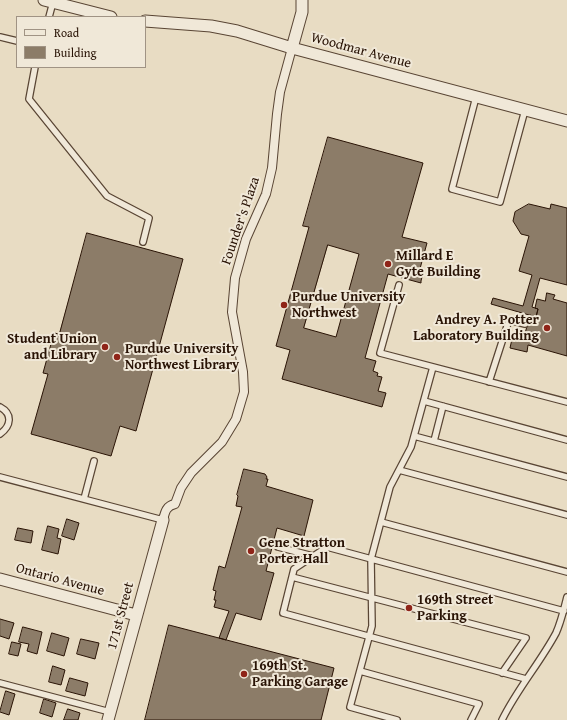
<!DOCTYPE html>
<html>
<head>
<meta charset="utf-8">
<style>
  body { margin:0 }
  #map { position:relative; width:567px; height:720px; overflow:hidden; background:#e8dcc3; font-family:"Gentium Book Plus",serif }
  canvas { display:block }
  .legend { position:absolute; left:16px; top:16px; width:130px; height:52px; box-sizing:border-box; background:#f0e8d8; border:1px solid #a09384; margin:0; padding:5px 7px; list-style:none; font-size:12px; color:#291305 }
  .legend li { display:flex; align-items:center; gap:8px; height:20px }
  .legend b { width:20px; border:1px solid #a09384 }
</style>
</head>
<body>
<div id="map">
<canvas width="567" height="720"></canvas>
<ul class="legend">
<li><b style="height:5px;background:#f0e8d8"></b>Road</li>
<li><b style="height:11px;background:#8c7c68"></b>Building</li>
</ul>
</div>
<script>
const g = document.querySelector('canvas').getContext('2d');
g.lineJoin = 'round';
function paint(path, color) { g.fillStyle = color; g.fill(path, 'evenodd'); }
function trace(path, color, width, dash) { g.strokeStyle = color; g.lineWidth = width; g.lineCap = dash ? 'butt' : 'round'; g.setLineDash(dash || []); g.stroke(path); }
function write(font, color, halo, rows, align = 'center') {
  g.font = font + ' "Gentium Book Plus",serif'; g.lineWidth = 4; g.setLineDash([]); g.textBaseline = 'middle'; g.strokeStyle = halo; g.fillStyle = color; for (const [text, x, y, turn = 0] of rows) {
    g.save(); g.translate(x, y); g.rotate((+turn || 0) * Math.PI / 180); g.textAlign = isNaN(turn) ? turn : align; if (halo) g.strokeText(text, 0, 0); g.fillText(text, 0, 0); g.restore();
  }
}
const building = new Path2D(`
  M328,137L423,163L402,237L427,243L418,276L422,277L421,281V283L388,274L365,358L376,361L373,371L378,373L377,376L382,377L378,391L386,393L382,407L282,379L290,350L276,346L309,227L303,226ZM328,245L359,254L336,337L304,328Z
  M529,204L550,209L551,204L567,208V285L540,278L532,307L538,309L536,317L491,304L493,298L523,306L532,275L519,271L529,236L521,234L513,221L515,212Z
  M87,233L183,259L136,431L120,426L111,456L31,434L48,374L43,373L54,333L59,334Z
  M547,293L555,295L553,299L567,303V356L528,345L527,352L510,348L512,339L523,341L530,315L536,317L538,309L535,308L537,299L545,301Z
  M244,469L265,474L267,477L266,479H268L266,486L313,500L304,536L277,528L266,571L274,573L261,620L236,613L226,640L219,638L229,611L214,607L216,600H214L216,591L213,590L219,566L225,568L242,507L236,506L238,496L237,495Z
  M67,519L79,523L74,540L62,536Z
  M48,526L59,529L57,538L61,539L58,554L42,550Z
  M18,528L33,531L31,543L15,540Z
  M0,619L14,623L9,639L0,636Z
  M169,625L334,668L321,720H145Z
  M23,627L42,632L37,654L27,651L29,644L19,642Z
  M52,633L69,638L64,656L47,651Z
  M81,639L99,643L95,659L77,654Z
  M12,642L21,644L18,656L9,654Z
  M53,666L65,670L61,685L49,682Z
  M70,678L88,683L85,696L66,691Z
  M6,691L15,694L9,715L0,712Z
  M44,699L56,703L52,717L40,713Z
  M68,709L80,713L78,720H64Z`);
paint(building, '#8c7c68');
trace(building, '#291305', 1);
const service = new Path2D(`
  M49,17L53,2
  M0,37L17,41
  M35,67L29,99L107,196L149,218L143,242
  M476,97L452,189L500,202L525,110
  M399,285L380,353L567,402
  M489,382L509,320L525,324
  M424,401L567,440
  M0,407C13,414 11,426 0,434
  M414,436L567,477
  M434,441L443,406
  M399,470L567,515
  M0,477L163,520
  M84,499L94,461
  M381,522L567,572
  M278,547L313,556
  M292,577L526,638L502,673
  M360,671L479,704L471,720
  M526,679L283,613L294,569L327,547L564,611
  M0,683L110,712
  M397,720L350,707L372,626L371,559L390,487L411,447L433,367
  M502,720C517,689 540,663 556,633C561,622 564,609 567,597`);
const pedestrian = new Path2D(`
  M163,520C165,512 166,506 175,504L181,488L191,473L222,442L236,419L244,392L243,372L232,312L235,278L246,239L266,194L272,168L277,114L280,92L292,48`);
const minor = new Path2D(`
  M44,0L111,17
  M145,21L211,26L237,31L292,48L567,121
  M292,48L302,12V0
  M0,579L136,615
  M108,720L163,520`);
trace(service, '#594534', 8);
trace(pedestrian, '#594534', 10);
trace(minor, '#594534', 13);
trace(service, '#f0e8d8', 5.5);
trace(pedestrian, '#f0e8d8', 8);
trace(minor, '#f0e8d8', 11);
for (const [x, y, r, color] of [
  [388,264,4,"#8f2418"],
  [284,305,4,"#8f2418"],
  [547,328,4,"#8f2418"],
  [105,347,4,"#8f2418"],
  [117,357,4,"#8f2418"],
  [251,551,4,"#8f2418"],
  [409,608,4,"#8f2418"],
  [244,674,4,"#8f2418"]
]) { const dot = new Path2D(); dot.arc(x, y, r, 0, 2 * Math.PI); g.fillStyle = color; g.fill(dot); trace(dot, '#f0e8d8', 1.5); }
write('14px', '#291305', '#f0e8d8', [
  ["Woodmar Avenue",361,51,15],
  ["Founder's Plaza",241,221,-71],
  ["Ontario Avenue",60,580,15],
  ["171st Street",121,616,-75]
]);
write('bold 14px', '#291305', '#f0e8d8', [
  ["Millard E",396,256],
  ["Gyte Building",396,272],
  ["Purdue University",292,297],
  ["Northwest",292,313],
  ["Andrey A. Potter",539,320,"right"],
  ["Laboratory Building",539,336,"right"],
  ["Student Union",97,339,"right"],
  ["and Library",97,355,"right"],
  ["Purdue University",125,349],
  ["Northwest Library",125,365],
  ["Gene Stratton",259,543],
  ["Porter Hall",259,559],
  ["169th Street",417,600],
  ["Parking",417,616],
  ["169th St.",252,666],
  ["Parking Garage",252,682]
], 'left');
</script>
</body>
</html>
